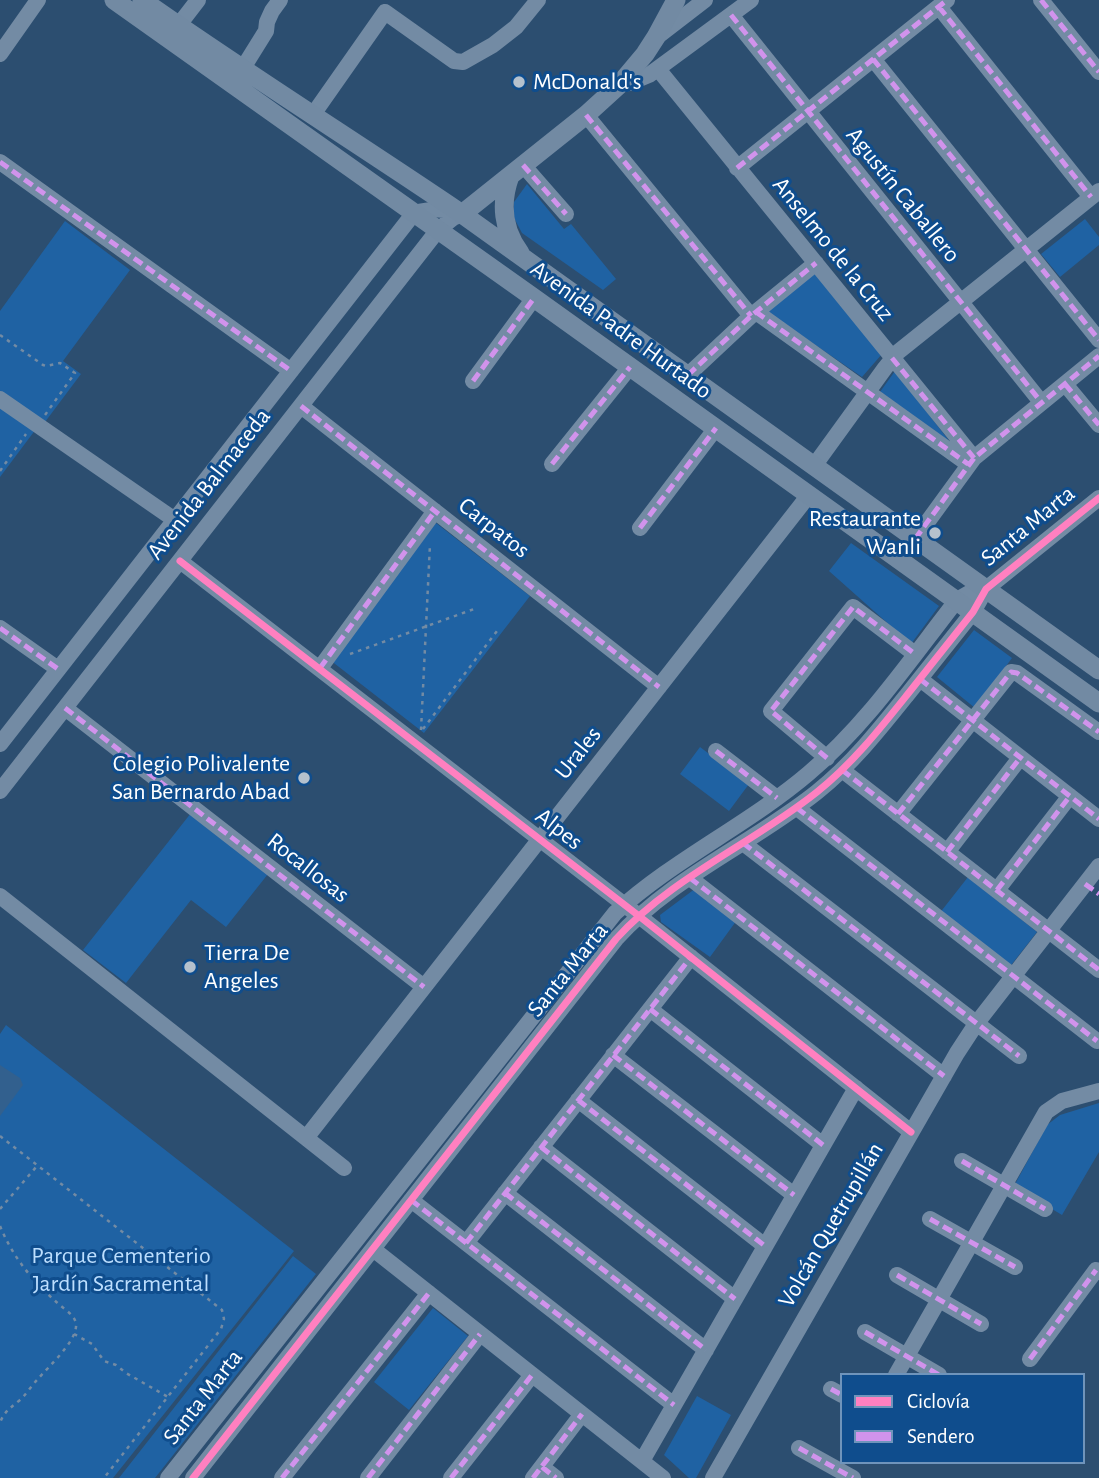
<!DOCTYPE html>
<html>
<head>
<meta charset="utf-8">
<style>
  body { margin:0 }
  #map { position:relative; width:1099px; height:1478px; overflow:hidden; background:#2c4e70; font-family:"Alegreya Sans",sans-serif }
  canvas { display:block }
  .legend { position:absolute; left:840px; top:1373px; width:245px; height:91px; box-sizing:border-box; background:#0f4d8d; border:2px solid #6f94bb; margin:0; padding:9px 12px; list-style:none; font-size:21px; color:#fff }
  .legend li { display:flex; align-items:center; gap:14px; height:35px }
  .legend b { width:35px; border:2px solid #6f94bb }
</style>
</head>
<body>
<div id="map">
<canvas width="1099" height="1478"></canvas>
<ul class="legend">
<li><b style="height:9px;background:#ff80c0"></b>Ciclovía</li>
<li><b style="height:9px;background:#d193ec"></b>Sendero</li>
</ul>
</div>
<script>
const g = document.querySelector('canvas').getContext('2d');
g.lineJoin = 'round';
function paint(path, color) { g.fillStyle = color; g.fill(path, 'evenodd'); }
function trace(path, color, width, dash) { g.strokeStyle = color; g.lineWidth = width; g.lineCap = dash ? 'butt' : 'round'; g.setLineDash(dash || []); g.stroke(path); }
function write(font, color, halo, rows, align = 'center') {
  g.font = font + ' "Alegreya Sans",sans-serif'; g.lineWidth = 6; g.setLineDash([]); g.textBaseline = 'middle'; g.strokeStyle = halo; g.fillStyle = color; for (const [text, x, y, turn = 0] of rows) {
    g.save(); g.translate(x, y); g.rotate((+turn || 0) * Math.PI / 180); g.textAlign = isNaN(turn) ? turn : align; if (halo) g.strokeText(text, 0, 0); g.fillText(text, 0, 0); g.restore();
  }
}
paint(new Path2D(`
  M527,184L564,229L571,224L616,279L603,290L522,233L513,216L514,202Z
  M1085,219L1099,237V245L1060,277L1041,254Z
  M65,221L130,270L63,361L81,374L39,430L36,429L0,477V311Z
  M811,266L882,354L862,377L766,311Z
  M895,371L950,442L880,392Z
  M436,523L530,596L424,733L330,660Z
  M851,543L939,606L911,644L829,571Z
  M974,630L1012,658L975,708L937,677Z
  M700,747L749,784L729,811L680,774Z
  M191,813L268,874L226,927L191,900L126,983L83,950Z
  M968,877L1037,932L1008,969L939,914Z
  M696,888L737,920L710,957L661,922L660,915Z
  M6,1025L294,1251L113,1478H0V1034Z
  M1099,1103V1152L1062,1215L1014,1186L1047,1125L1060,1115Z
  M293,1256L316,1274L155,1478H119Z
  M433,1308L468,1336L409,1410L374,1382Z
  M697,1396L731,1415L696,1478H689L664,1455Z`), '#1f62a3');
paint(new Path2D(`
  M0,1065L20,1078L23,1085L0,1116Z`), '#32608e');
trace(new Path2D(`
  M0,335L43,365L46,366L60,363L75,373L45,415
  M0,471L26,434
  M350,654L474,609
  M423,729L497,631
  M421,730L430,544
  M0,1136L222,1310L224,1319L221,1329L104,1478
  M0,1209L37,1166
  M0,1226C13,1258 35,1284 61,1306C68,1312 77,1317 76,1327C74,1344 49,1366 38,1379C32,1385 27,1393 21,1399C12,1407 4,1411 0,1423
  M74,1334L92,1344L104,1361L116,1365L126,1373L168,1397`), '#738ba4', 2.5, [3.5, 5]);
trace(new Path2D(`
  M1041,0L1099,72
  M939,7L1091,197
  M731,15L1041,402
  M178,26L198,0
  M657,37L705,0
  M0,54L38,0
  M873,59L1099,340
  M243,68L266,31L267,22L272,11L280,0
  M658,69L974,458
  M619,85L630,83L649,75L751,0
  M586,115L751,316
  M312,116L385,12L454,61L463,62L493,45L516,27L538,0
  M0,162L291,371
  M523,165L566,214
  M737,168L947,0
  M756,312L968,464
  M688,375L751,316L816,263
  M473,381L534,298
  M1065,384L1099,425
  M0,399L175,520
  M301,406L659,687
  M552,464L630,367
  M814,466L885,368L898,352L1099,191
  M640,528L716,428
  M915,539L974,458L1099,356
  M180,561L639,916L911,1132
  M0,628L58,669
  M320,668L435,511
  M920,679L1099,819
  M65,708L424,987
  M0,744L414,213C430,209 443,208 458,213
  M716,751L777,798
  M827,758L771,711L853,607L915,654
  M842,770L1099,970
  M0,791L438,230L453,218L462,214
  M797,808L1097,1041
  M898,814L1011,672L1017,673L1099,732
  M743,843L1019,1056
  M947,852L1020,758
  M690,878L944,1076
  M997,890L1070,796
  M0,896L344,1168
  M650,1009L823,1145
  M613,1055L794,1195
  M578,1100L765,1246
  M306,1138L809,495
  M541,1147L735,1299
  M962,1161L1045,1209
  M505,1193L706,1350
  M411,1200L674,1405
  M930,1219L1015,1267
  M466,1243L691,957
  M373,1249L663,1478
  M897,1275L981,1324
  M865,1332L939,1375
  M1030,1359L1096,1270L1099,1272
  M896,1375L1046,1112L1062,1101L1099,1091
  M831,1389L842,1395
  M799,1448L853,1478
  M642,1461L856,1088
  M542,1467L556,1478
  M168,1478L615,913C674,859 748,825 809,773C867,724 910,660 957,600L971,592L986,589
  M193,1478L616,939C672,877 752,844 817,792C852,764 879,730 907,695C929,667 951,640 973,612L986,589L1099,498
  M282,1478L429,1293
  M368,1478L480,1334
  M451,1478L532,1375
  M533,1478L582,1414
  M713,1478L957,1053L976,1024L1099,866`), '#738ba4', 16);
trace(new Path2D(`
  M114,0L534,298L1099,703
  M142,0C247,74 356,142 462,214L1099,670
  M510,176C500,203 503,230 520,253
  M462,214L586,115L619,85L645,54L656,37L676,0`), '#728aa3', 19);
trace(new Path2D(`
  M1041,0L1099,72
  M939,7L1091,197
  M731,15L1041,402
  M873,59L1099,340
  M586,115L751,316
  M0,162L291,371
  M523,165L566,214
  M737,168L947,0
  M756,312L968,464
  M892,358L974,458
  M688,375L751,316L816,263
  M473,381L534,298
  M1065,384L1099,425
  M301,406L659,687
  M552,464L630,367
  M640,528L716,428
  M915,539L974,458L1099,356
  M0,628L58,669
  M320,668L435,511
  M920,679L1099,819
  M65,708L424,987
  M716,751L777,798
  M827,758L771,711L853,607L915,654
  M842,770L1099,970
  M797,808L1097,1041
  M898,814L1011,672L1017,673L1099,732
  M743,843L1019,1056
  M947,852L1020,758
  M690,878L944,1076
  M1085,884L1099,894
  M997,890L1070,796
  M650,1009L823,1145
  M613,1055L794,1195
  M578,1100L765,1246
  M541,1147L735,1299
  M962,1161L1045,1209
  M505,1193L706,1350
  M411,1200L674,1405
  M930,1219L1015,1267
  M466,1243L691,957
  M897,1275L981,1324
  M865,1332L939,1375
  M1030,1359L1096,1270
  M831,1389L842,1395
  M799,1448L853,1478
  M542,1467L556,1478
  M282,1478L429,1293
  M368,1478L480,1334
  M451,1478L532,1375
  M533,1478L582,1414`), '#d193ec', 5, [10, 5]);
trace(new Path2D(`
  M180,561L639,916L911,1132
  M193,1478L616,939C672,877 752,844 817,792C852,764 879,730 907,695C929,667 951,640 973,612L986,589L1099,498`), '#ff80c0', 7);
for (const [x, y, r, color] of [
  [519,82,7,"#b5c1cd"],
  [935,533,7,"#b5c1cd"],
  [304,778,7,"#b5c1cd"],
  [190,967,7,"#b5c1cd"]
]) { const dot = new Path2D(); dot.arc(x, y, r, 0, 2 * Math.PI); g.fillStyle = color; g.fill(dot); trace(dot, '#0f4d8d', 2.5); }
write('24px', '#fff', '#0f4d8d', [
  ["McDonald's",533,82],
  ["Restaurante",921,519,"right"],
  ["Wanli",921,547,"right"],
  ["Colegio Polivalente",290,764,"right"],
  ["San Bernardo Abad",290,792,"right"],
  ["Tierra De",204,953],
  ["Angeles",204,981]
], 'left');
write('24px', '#fff', '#0f4d8d', [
  ["Agustín Caballero",903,195,51],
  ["Anselmo de la Cruz",833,249,51],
  ["Avenida Padre Hurtado",621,330,36],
  ["Avenida Balmaceda",209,484,-52],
  ["Santa Marta",1028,526,-39],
  ["Carpatos",494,528,38],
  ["Urales",578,753,-52],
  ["Alpes",559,829,38],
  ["Rocallosas",308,868,38],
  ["Santa Marta",568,970,-51],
  ["Volcán Quetrupillán",831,1225,-60],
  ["Santa Marta",203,1397,-52]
]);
write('24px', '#bcdefe', '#0f4d8d', [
  ["Parque Cementerio",121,1256],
  ["Jardín Sacramental",121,1284]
]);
</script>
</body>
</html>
